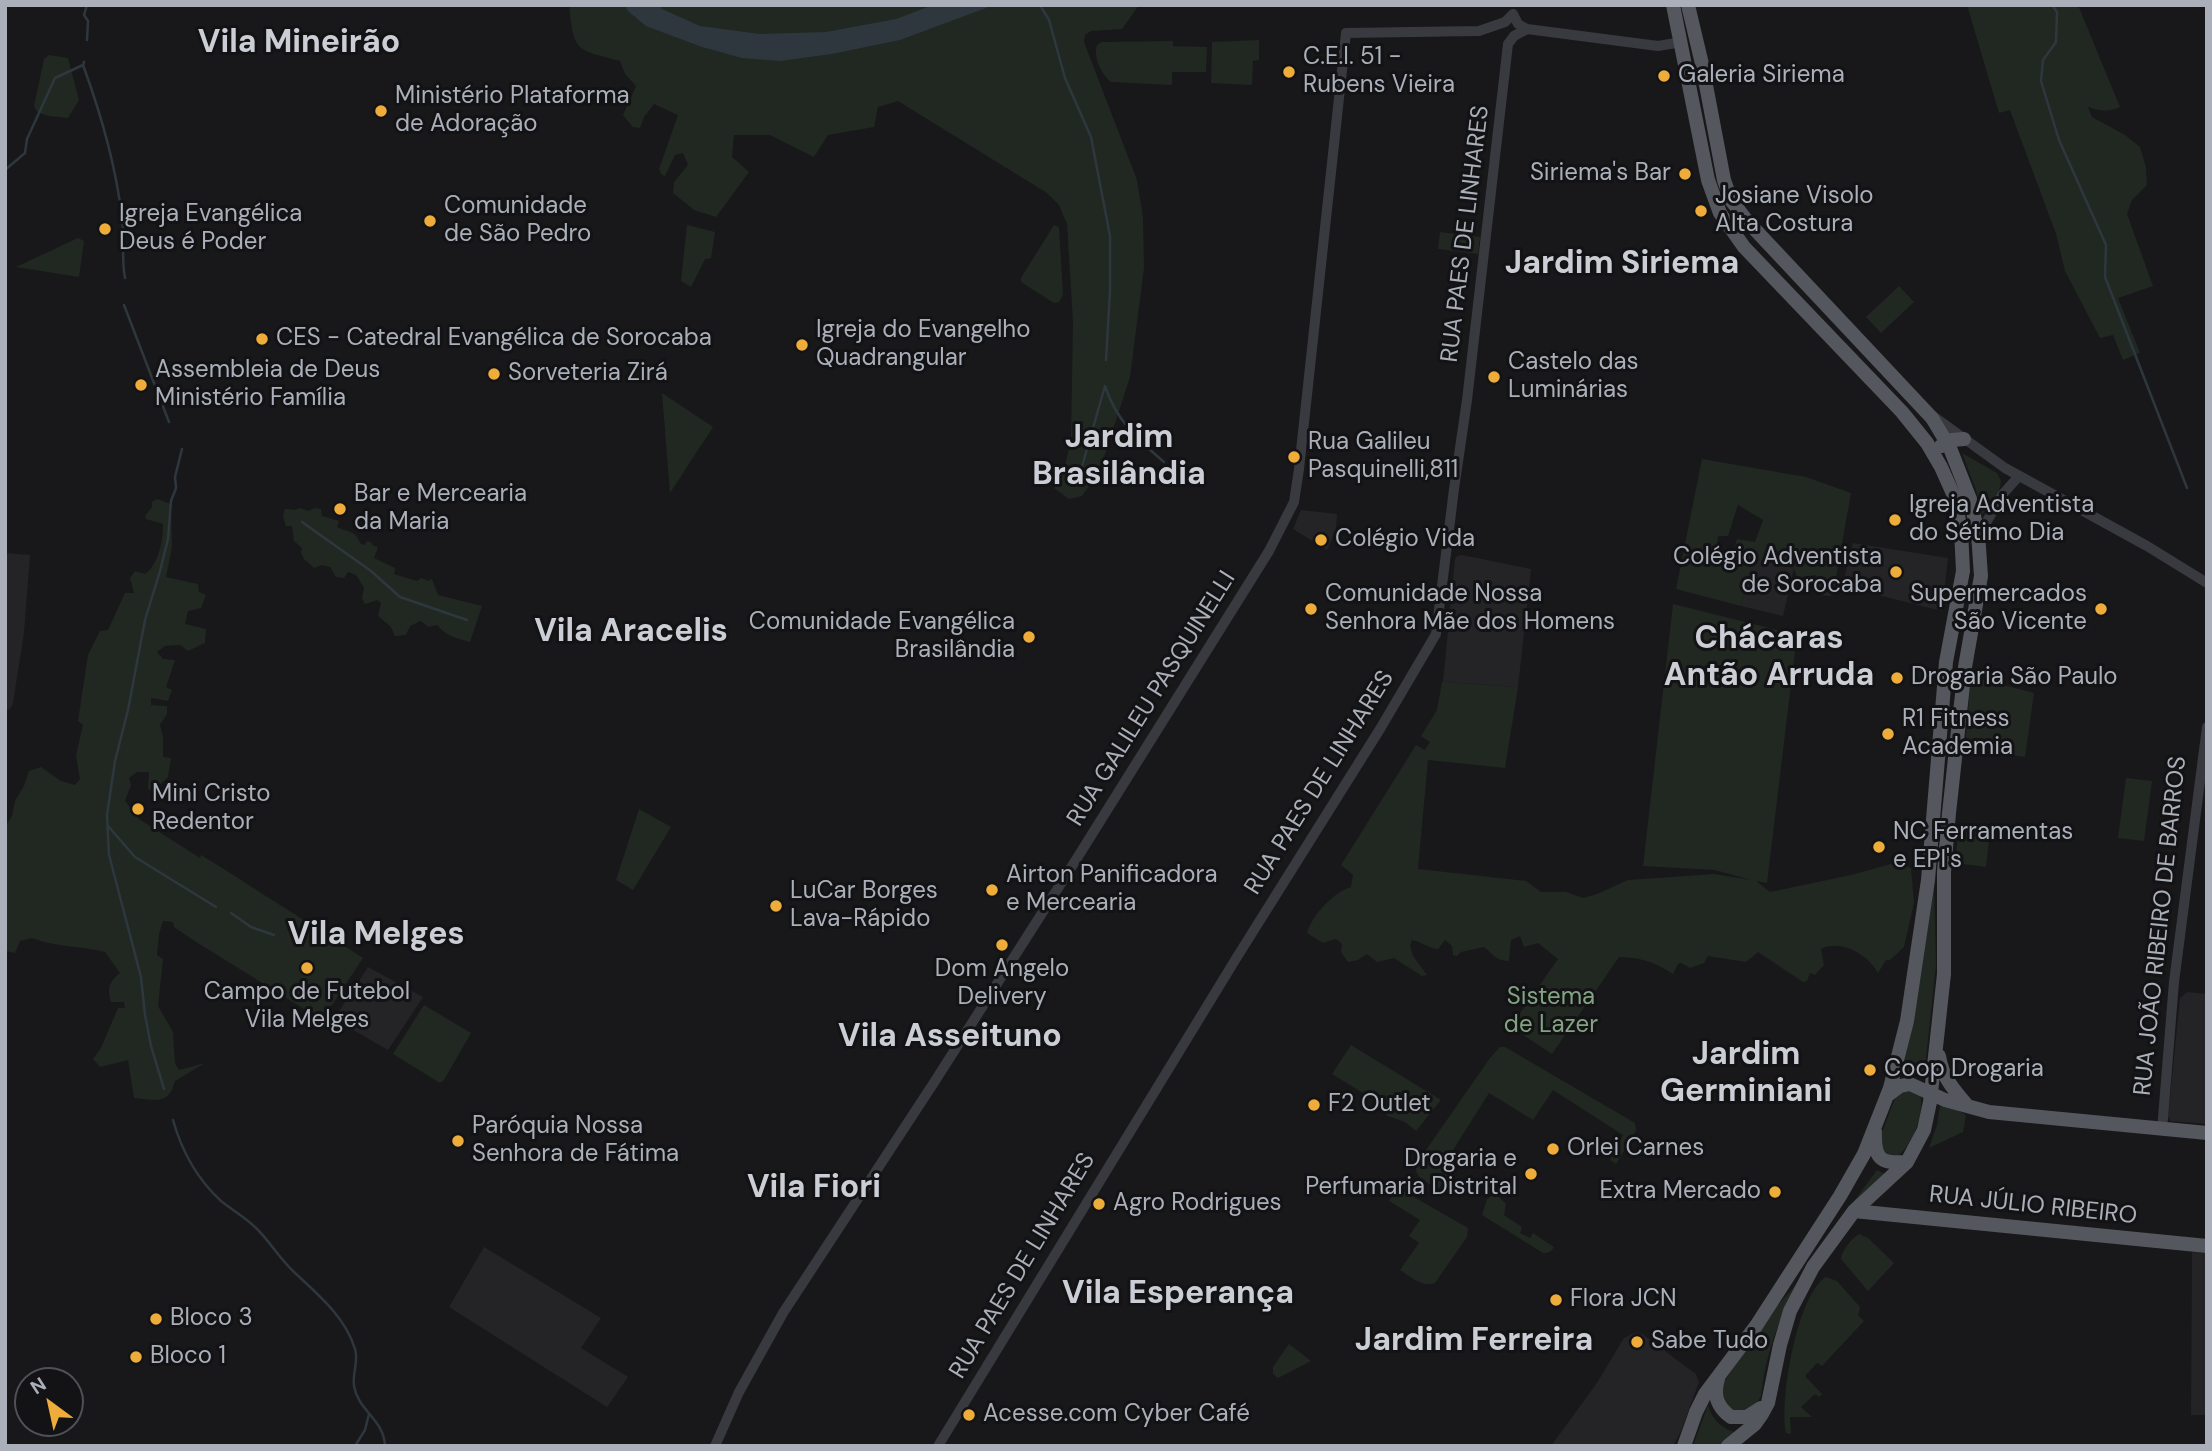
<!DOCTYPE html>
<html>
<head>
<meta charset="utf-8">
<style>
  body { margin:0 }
  #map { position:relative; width:2212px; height:1451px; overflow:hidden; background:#18181a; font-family:"DM Sans",sans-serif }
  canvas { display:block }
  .frame { position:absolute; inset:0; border:7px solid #aaafb9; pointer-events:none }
  .north { position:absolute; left:14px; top:1367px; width:70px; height:70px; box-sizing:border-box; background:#131315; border:2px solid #4f5157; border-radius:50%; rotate:327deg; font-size:19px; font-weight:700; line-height:28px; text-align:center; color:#aaafb9 }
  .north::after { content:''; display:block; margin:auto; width:24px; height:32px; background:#eead3b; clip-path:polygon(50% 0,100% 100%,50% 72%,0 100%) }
</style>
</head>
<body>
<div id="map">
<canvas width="2212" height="1451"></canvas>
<div class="frame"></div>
<div class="north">N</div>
</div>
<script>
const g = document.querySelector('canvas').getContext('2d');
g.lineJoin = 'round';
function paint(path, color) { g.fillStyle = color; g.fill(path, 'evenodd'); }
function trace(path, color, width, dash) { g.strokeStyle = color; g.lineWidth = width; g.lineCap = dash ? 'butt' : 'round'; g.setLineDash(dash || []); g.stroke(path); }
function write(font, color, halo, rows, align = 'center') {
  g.font = font + ' "DM Sans",sans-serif'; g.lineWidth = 6; g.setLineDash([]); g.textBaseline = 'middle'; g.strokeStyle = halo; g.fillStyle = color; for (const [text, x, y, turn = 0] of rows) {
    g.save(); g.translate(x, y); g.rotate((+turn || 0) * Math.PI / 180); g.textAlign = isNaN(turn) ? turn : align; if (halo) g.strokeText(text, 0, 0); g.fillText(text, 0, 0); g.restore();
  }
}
paint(new Path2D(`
  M1301,510L1337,514L1336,529L1327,550L1293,529Z
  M1853,543L1948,558L1942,611L1842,586Z
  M5,553L30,555L24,633L13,703L10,709L6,710L5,630L8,629L5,628Z
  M1462,555L1531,569L1518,687L1443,682L1455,559L1457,556Z
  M1751,558L1794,568L1783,616L1741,606Z
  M368,967L423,997L388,1050L334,1019Z
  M2187,992L2207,994V1124L2171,1121L2168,1117L2180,998Z
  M484,1247L601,1318L581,1348L628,1377L607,1407L449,1307Z
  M2192,1252L2205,1253L2207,1415H2191Z
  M1634,1333L1642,1334L1696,1374L1699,1382L1681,1431L1673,1446H1551L1597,1383L1624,1338Z`), '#242427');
paint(new Path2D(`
  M569,5H1139L1122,29L1091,31L1085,35L1084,42L1137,180L1143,217L1144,268L1130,377L1105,454L1090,485L1082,496L1069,499L1054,488L1065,466L1071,439L1073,322L1067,224L1059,205L1047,193L898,101L878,107L874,127L828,135L814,157L770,135H734L732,157L749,172L716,217L694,210L673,193L674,182L688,165L683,153L675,155L665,176L661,174L659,169L678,115L654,104L644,117L640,128L633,127L623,115L636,86L625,74L620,61C576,49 574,53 569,5Z
  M1967,5H2078L2120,107C2109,113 2096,110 2088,107L2092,117L2125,135L2140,147L2146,167L2147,185L2132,200L2127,214L2153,286L2118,298L2140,353L2123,360L2113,335L2100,338L2065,271L2056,234L2010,110L1999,113Z
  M1259,40V60L1253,61L1252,85L1211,83L1212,42Z
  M1173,41V46L1207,47L1206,72H1172V85L1111,82C1101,74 1093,57 1097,45L1102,42Z
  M49,55L68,58L79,100L68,118C57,116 38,118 34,106L44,59Z
  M687,225L715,232L711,258L705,259L691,287L681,281Z
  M1054,225L1059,227L1063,295L1059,302L1054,303L1021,282V278Z
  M1440,232L1480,237L1478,254L1438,249Z
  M78,238L84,241L79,277L16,267Z
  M1899,286L1914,302L1881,333L1866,317Z
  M662,393L713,427L670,493Z
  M1962,453L1997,473L2001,481L1999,491L1982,515L1976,490Z
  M1702,459L1806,477L1851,493L1834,589L1831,596L1820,595L1816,575L1797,578L1794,568L1752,558L1741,606L1676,589ZM1738,505L1763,520L1755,542L1737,539L1733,555L1717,550L1718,536H1728Z
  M157,499L171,504L172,547L166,577L198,584L199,592L206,595L201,608L188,611L185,624L206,629L205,643L188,651L180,645L165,646L157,652L163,659L175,660L166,687L172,690L168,701L151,698V705L167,706V714L160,725L163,737V757L171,758L168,777L153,791L148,789L149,772H137L129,778L131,785L125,801L139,819L200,858L201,855L219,866L363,958L322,1020L193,940L174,927L173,922L163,921L159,934L157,955L163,959L158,1006L173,1032L175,1063L179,1070L205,1063L175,1081C169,1105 156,1100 134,1098L128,1060L100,1067L93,1059L101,1048L118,1008H125L124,1002H111C107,988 109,982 120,973L105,952C81,946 55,947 32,938L20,941L15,953L6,951L5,827L12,816L15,801L24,786L29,771L41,767L61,781L75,785L80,779L76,755L83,725L78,721L88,655L100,631L108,630L125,593H134L130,578L135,571L145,574C159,564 163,541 163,524L146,519L145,516L152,507V502Z
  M300,508L309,511L314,508L321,509L322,516L339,521L337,527C349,533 354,529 361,544L365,545L367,541L372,543V545L378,547L374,558L395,568L394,574L417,581L421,578L428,581L432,579L438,595L482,606L470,642C456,638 446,636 437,625L428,627L421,621L410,626L406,635L395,636L391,627L378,616L381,603L377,600L365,604L362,598L364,588L356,575L348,572L344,578L336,577L330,567L322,565L314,568L304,559L301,553L302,548L294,541L292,526H286L283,517L285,509L295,510Z
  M1673,604L1797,635L1767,883L1756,881L1770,892L1851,875L1895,863L1911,868L1914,903L1904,947L1890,960H1886L1878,973C1868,954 1840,939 1821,949L1824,965L1815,975L1810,973L1807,981L1803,982L1758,952L1746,962L1708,956L1704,963L1690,968L1681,963L1678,964L1673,974C1653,961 1642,958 1619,957L1552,1054L1514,1029L1516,1019L1558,959L1538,943L1524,947L1520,936L1511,940L1509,961C1496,961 1493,954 1484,947L1461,952L1457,956L1453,955L1452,946L1445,940L1438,949C1429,948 1421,942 1412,940L1410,946L1413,956L1427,975L1422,976L1394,958L1377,962L1367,954L1358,960L1348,962L1341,952L1342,944L1336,939L1323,943L1307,933C1312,915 1334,892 1351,887L1353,875L1341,865L1416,745L1425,750L1430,742L1421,736L1437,710L1442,682L1518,687L1505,768L1428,760L1418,869L1526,881L1541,892H1566L1583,898L1597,894L1628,880L1714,874L1751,880L1715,870L1643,866Z
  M1980,679L2034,693L2025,757L1965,748L1970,687L1975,680Z
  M2126,778L2152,781L2144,841L2118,838Z
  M639,809L671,827L633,890L616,880Z
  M1966,828L1990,831L1986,867L1955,863L1958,835Z
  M1934,883L1936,965L1924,1077L1902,1071L1910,1037Z
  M424,1005L471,1033L444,1080L440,1083L393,1054Z
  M1351,1045L1441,1100L1416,1131L1405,1122L1388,1116L1376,1101L1332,1074Z
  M1500,1047H1505L1635,1123L1636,1131L1616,1164L1610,1160L1623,1135L1553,1090L1533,1120L1489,1093L1443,1166L1452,1172L1438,1189C1428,1182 1412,1178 1417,1163L1490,1058Z
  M1905,1090L1920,1094C1926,1112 1910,1156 1890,1159L1878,1143L1895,1098Z
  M1940,1106L1957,1110L1966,1115L1963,1132L1929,1148L1937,1125Z
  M1877,1170L1891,1177L1790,1300C1774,1331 1765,1361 1761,1396C1756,1406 1750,1409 1740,1413L1727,1407L1720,1388L1766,1318L1795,1286L1818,1250Z
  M1400,1189L1468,1228L1467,1237L1435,1283C1423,1288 1411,1277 1400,1270L1419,1243L1409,1236L1420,1220L1389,1201L1396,1190Z
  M1493,1195L1498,1196L1506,1204L1504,1215L1522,1227L1520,1233L1530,1238L1533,1233L1554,1247C1551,1252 1548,1253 1543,1253L1482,1215L1487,1199Z
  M1859,1234L1868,1238L1894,1263L1868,1291L1841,1259C1842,1250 1851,1239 1859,1234Z
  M1826,1277L1837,1281L1860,1307L1858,1315L1864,1321L1822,1366L1817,1363L1805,1376L1822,1394L1819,1397L1815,1394L1801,1407L1812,1417H1790L1791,1434L1786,1433C1779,1401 1797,1294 1826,1277Z
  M1289,1344L1311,1361L1278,1378L1273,1374V1367Z
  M1708,1405C1712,1420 1723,1430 1738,1433L1718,1446H1693Z`), '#202821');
paint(new Path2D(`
  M625,5H659L662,9L700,26L760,34L826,32L896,19L933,5H994L900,40L832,54L780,61L742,58L702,47L646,26L628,11Z`), '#2e373e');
trace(new Path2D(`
  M87,5L84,15L88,21L87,40
  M1040,5L1049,20L1065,78L1091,137L1110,236V291L1106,360
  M2052,5L2057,12L2056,42L2043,60L2041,81L2059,140L2106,245L2105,277L2187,488
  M84,62L83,65C101,114 116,166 122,218C125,238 121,258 125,278
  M5,170L25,153L27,139L55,78L83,65
  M124,305L169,422
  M1105,386C1116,420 1137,439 1164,462
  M1077,484L1105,386
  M302,522L371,571L400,597L467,620
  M108,826L135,857L216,907
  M231,913L251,927L274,935
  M164,1089L151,1046L145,1015L141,977L109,855L107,815L115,761L128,710L145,620L160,571L168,539L171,501L176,488L175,477L182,449
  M173,1120C182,1152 196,1178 221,1201C232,1210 245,1217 255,1227C269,1240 279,1258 293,1271C317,1294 345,1316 355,1349C359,1361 352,1374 354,1386C358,1411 384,1419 385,1446
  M355,1446L365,1430L369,1414`), '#2e373e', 2.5);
trace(new Path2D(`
  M1513,14L1518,24L1527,29L1658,46L1682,42
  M1933,416L2005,468L2147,546L2207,583
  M1978,537L2002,495L2019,476
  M2162,1130L2174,982L2207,727
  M715,1446L739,1392L783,1313L935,1081L1074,863L1269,551L1294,502L1299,469L1346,33L1479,31L1505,22L1513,14
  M938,1446L1237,957L1380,729L1436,634L1454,489L1467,400L1508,44L1514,36L1527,29`), '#393a3f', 10);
trace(new Path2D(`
  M1673,5L1708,180L1720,213L1744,247L1902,412L1927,443L1941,467L1954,496L1961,530L1963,571L1946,662L1928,880L1907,1021L1890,1088L1864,1154L1840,1196L1756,1326L1705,1394L1696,1412L1684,1446
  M1688,5L1702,64L1724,180L1731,200L1747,221L1932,418L1950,448L1970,499L1978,533L1981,576L1965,667L1949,813L1944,872V974L1930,1102L1924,1130L1907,1162L1854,1211L1813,1267L1790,1311L1780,1345L1768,1403L1762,1414L1755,1424L1728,1446
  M1941,446L1952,440L1964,439
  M1939,1056C1942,1076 1953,1089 1966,1104
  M1888,1095L1900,1086L1910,1084L1945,1100L1989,1112L2207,1133
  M1875,1131C1874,1159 1880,1164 1907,1162
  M1854,1211L2207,1246
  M1718,1379C1713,1395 1717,1407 1731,1417H1747L1761,1408`), '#55575e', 14);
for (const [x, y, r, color] of [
  [1289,72,7,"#eead3b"],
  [1664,76,7,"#eead3b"],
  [381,111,7,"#eead3b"],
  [1685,174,7,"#eead3b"],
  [1701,211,7,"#eead3b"],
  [430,221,7,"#eead3b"],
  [105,229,7,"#eead3b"],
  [262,339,7,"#eead3b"],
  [802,345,7,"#eead3b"],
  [494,374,7,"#eead3b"],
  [1494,377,7,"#eead3b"],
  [141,385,7,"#eead3b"],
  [1294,457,7,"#eead3b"],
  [340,509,7,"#eead3b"],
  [1895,520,7,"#eead3b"],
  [1321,540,7,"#eead3b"],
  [1896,572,7,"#eead3b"],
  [1311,609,7,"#eead3b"],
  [2101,609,7,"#eead3b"],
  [1029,637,7,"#eead3b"],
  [1897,678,7,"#eead3b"],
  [1888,734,7,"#eead3b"],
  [138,809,7,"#eead3b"],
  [1879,847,7,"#eead3b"],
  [992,890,7,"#eead3b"],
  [776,906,7,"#eead3b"],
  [1002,945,7,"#eead3b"],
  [307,968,7,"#eead3b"],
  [1870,1070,7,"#eead3b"],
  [1314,1105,7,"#eead3b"],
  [458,1141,7,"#eead3b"],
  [1553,1149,7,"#eead3b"],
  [1531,1174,7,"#eead3b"],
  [1775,1192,7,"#eead3b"],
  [1099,1204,7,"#eead3b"],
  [1556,1300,7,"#eead3b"],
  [156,1319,7,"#eead3b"],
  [1637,1342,7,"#eead3b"],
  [136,1357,7,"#eead3b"],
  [969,1415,7,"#eead3b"]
]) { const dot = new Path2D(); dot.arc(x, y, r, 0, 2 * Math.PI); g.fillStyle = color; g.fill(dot); trace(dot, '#131315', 2.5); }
write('24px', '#aaafb9', '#131315', [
  ["C.E.I. 51 -",1303,58],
  ["Rubens Vieira",1303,86],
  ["Galeria Siriema",1678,76],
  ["Ministério Plataforma",395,97],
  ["de Adoração",395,125],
  ["Siriema's Bar",1671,174,"right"],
  ["Josiane Visolo",1715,197],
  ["Alta Costura",1715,225],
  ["Comunidade",444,207],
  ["de São Pedro",444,235],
  ["Igreja Evangélica",119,215],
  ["Deus é Poder",119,243],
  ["Igreja do Evangelho",816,331],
  ["Quadrangular",816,359],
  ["CES - Catedral Evangélica de Sorocaba",276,339],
  ["Castelo das",1508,363],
  ["Luminárias",1508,391],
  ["Assembleia de Deus",155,371],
  ["Ministério Família",155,399],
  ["Sorveteria Zirá",508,374],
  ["Rua Galileu",1308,443],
  ["Pasquinelli,811",1308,471],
  ["Bar e Mercearia",354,495],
  ["da Maria",354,523],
  ["Igreja Adventista",1909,506],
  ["do Sétimo Dia",1909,534],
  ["Colégio Vida",1335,540],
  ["Colégio Adventista",1882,558,"right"],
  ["de Sorocaba",1882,586,"right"],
  ["Comunidade Nossa",1325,595],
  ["Senhora Mãe dos Homens",1325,623],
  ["Supermercados",2087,595,"right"],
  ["São Vicente",2087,623,"right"],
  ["Comunidade Evangélica",1015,623,"right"],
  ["Brasilândia",1015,651,"right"],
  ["Drogaria São Paulo",1911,678],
  ["R1 Fitness",1902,720],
  ["Academia",1902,748],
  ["Mini Cristo",152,795],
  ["Redentor",152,823],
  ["NC Ferramentas",1893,833],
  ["e EPI's",1893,861],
  ["Airton Panificadora",1006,876],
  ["e Mercearia",1006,904],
  ["LuCar Borges",790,892],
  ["Lava-Rápido",790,920],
  ["Dom Angelo",1002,970,"center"],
  ["Delivery",1002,998,"center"],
  ["Campo de Futebol",307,993,"center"],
  ["Vila Melges",307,1021,"center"],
  ["Coop Drogaria",1884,1070],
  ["F2 Outlet",1328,1105],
  ["Paróquia Nossa",472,1127],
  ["Senhora de Fátima",472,1155],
  ["Orlei Carnes",1567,1149],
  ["Drogaria e",1517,1160,"right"],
  ["Perfumaria Distrital",1517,1188,"right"],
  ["Extra Mercado",1761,1192,"right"],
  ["Agro Rodrigues",1113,1204],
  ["Flora JCN",1570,1300],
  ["Bloco 3",170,1319],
  ["Sabe Tudo",1651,1342],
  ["Bloco 1",150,1357],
  ["Acesse.com Cyber Café",983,1415]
], 'left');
write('24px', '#aaafb9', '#131315', [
  ["RUA PAES DE LINHARES",1466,234,-83],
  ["RUA GALILEU PASQUINELLI",1152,699,-58],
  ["RUA PAES DE LINHARES",1320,783,-58],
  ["RUA JOÃO RIBEIRO DE BARROS",2161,926,-84],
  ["RUA JÚLIO RIBEIRO",2033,1206,6],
  ["RUA PAES DE LINHARES",1023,1266,-59]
]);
write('24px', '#82a483', '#131315', [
  ["Sistema",1551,998],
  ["de Lazer",1551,1026]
]);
write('bold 32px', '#cbced5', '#131315', [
  ["Vila Mineirão",299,44],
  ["Jardim Siriema",1622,265],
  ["Jardim",1119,439],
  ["Brasilândia",1119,476],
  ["Vila Aracelis",631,633],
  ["Chácaras",1769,640],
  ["Antão Arruda",1769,677],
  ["Vila Melges",376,936],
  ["Vila Asseituno",950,1038],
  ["Jardim",1746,1056],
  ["Germiniani",1746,1093],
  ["Vila Fiori",814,1189],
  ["Vila Esperança",1178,1295],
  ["Jardim Ferreira",1474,1342]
]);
</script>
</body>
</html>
